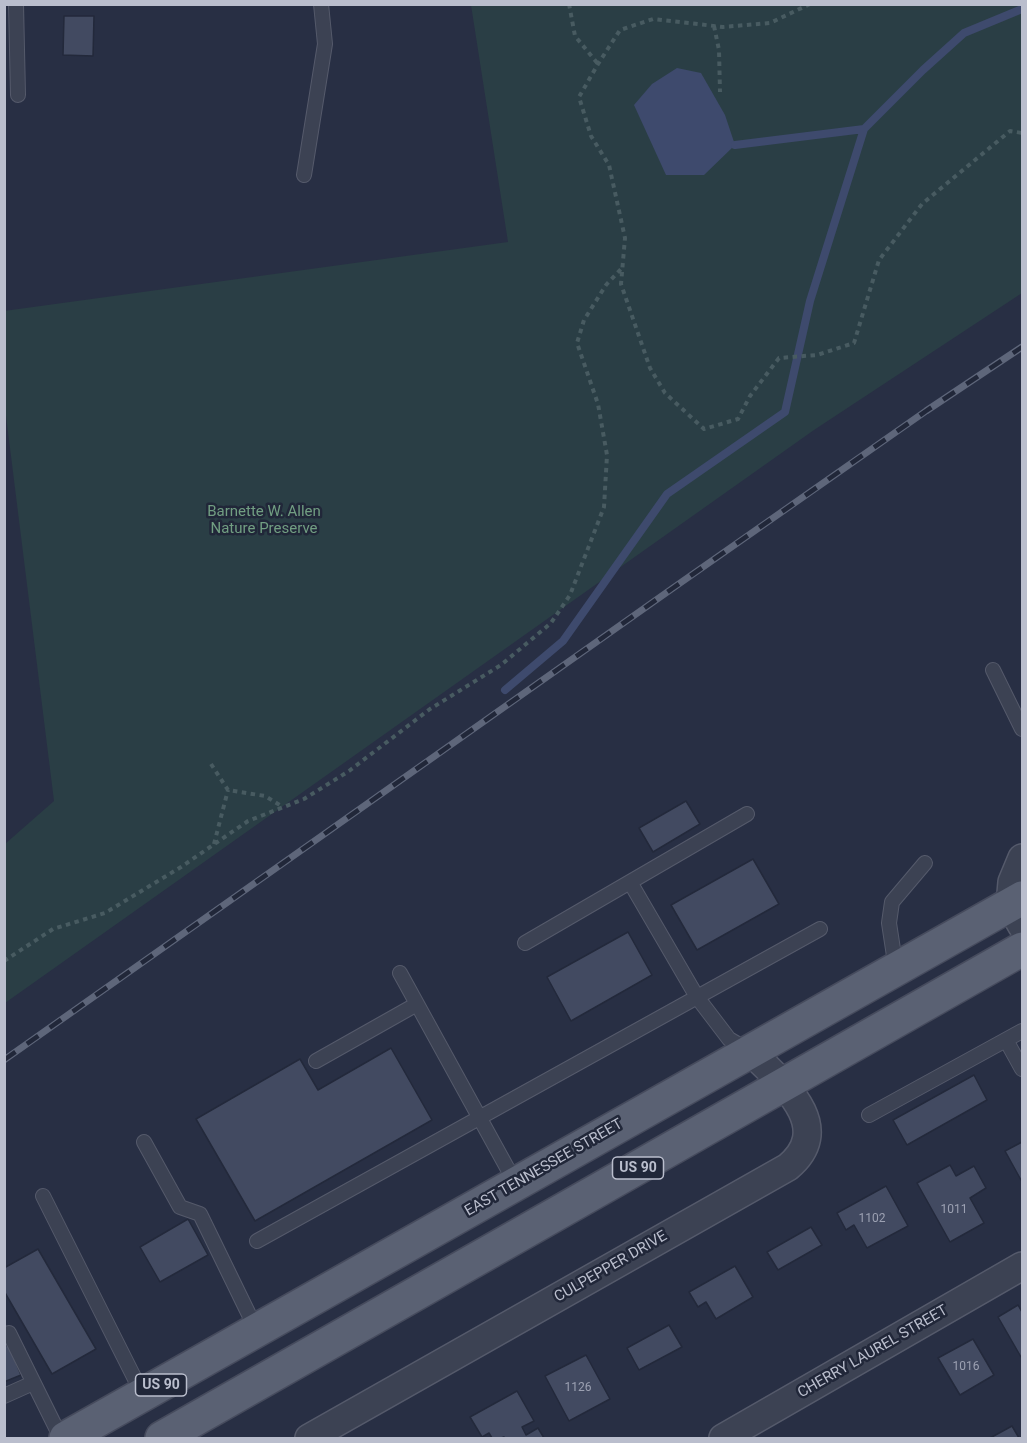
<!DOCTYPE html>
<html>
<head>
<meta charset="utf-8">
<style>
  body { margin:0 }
  #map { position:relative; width:1027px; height:1443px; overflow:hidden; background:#282f44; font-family:Roboto,sans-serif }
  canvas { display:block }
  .frame { position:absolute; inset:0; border:6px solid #babecd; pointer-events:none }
</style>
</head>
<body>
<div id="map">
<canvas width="1027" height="1443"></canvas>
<div class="frame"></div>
</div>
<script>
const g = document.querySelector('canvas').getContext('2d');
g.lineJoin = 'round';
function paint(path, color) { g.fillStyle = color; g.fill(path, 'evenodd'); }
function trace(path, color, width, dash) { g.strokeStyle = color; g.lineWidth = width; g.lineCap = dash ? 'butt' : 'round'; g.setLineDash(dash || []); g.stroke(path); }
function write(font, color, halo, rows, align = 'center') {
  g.font = font + ' Roboto,sans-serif'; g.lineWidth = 5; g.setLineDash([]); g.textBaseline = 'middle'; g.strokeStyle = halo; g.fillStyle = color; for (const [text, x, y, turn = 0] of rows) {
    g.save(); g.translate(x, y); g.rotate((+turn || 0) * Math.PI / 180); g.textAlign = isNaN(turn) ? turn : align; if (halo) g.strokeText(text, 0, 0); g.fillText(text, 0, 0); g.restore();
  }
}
paint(new Path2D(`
  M471,5H1022V293L814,430L5,1003V844L54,801L5,408L4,311L508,242Z`), '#2a3e45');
paint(new Path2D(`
  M677,68L701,73L725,115L735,145L704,175H666L634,105L652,84Z`), '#3e4a6d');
trace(new Path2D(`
  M735,145L864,129L923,70L964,33L1022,9
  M505,690L563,641L667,494L785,412L810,301L864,129`), '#3e4a6d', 8);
const building = new Path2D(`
  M64,16H94L93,56L63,55Z
  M686,801L700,824L653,852L639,828Z
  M753,859L779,904L697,950L671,905Z
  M628,932L652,975L571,1021L547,977Z
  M391,1048L432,1120L255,1221L196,1119L300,1059L318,1090Z
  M974,1075L987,1100L907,1145L893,1120Z
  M1022,1142V1179L1021,1180L1005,1151Z
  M950,1165L956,1176L974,1166L986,1188L970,1198L984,1223L950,1242L917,1183Z
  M886,1186L908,1226L867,1248L854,1225L846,1230L837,1213Z
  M188,1219L208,1255L160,1282L140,1247Z
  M811,1227L822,1245L778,1270L767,1252Z
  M38,1249L96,1349L52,1374L4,1291V1268Z
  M735,1266L753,1297L716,1319L706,1302L698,1307L689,1292Z
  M1018,1305L1022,1312V1357H1021L998,1317Z
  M669,1325L682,1347L639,1370L627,1348Z
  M973,1339L994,1375L960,1395L938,1358Z
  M9,1345L21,1375L4,1382V1346Z
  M586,1355L610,1399L569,1421L545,1376Z
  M517,1391L534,1421L522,1427L526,1435L538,1428L544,1438H505L504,1437L501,1438H492L489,1433L482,1437L470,1417Z
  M1012,1426L1019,1438H990Z`);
paint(building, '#424a61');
trace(building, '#23293b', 1.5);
const service = new Path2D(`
  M16,4L18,95
  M304,175L325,44L321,4
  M993,670L1022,729
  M630,882L697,997L729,1039L748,1050
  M525,943L747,814
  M896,969L889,923L892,902L925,863
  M400,973L516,1184
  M1006,1040L1022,1069
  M316,1061L417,1004
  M869,1115L1022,1031
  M144,1142L180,1207L200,1214L257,1331
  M43,1196L143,1395
  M257,1241L820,929
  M4,1335L9,1333L61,1438
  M4,1396L33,1383`);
const minor = new Path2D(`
  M1022,858L1012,882L1010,905L1022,926
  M309,1438L788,1167C837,1126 780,1081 750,1051
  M723,1438L1022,1266`);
const primary = new Path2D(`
  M66,1438L1022,898
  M162,1438L1022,949`);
trace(service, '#555a6b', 16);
trace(minor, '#555a6b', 30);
trace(primary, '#464b5d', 36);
trace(new Path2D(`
  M569,4L575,36L598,64
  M810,4L770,23L723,27L653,19L620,30L598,64L579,97L591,136L609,165L625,238L621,284L650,368L665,393L704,429L738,419L750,396L779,358L817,355L854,343L879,260L922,204L1010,131L1022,133
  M714,26L719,50L720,92
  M211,764L228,790L265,796L283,807
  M214,844L228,790
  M4,961L53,929L105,913L181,867L248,821L304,799L349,771L430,709L501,665L551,623L570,595L604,507L607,455L598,404L577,343L584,320L606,285L621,269`), '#485b61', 4, [4.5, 4.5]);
trace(service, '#3c4253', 14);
trace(minor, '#3c4253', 27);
trace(primary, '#5a6173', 33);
const rail = new Path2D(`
  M4,1060L673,588L926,411L1022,347`);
trace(rail, '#5e667a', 7);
trace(rail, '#212739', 4.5, [14]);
write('12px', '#9ca1b2', null, [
  ["1011",954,1210],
  ["1102",872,1219],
  ["1016",966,1367],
  ["1126",578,1388]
]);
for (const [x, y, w] of [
  [638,1168,51],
  [161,1385,51]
]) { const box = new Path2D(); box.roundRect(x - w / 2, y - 11, w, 22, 4.5); g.fillStyle = '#212739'; g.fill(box); trace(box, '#babecd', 1.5); }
write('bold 14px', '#babecd', null, [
  ["US 90",638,1168],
  ["US 90",161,1385]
]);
write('15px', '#719e82', '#212739', [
  ["Barnette W. Allen",264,512],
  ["Nature Preserve",264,529]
]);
write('15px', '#babecd', '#212739', [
  ["EAST TENNESSEE STREET",544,1168,-30],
  ["CULPEPPER DRIVE",611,1267,-30],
  ["CHERRY LAUREL STREET",873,1352,-30]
]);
</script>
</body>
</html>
